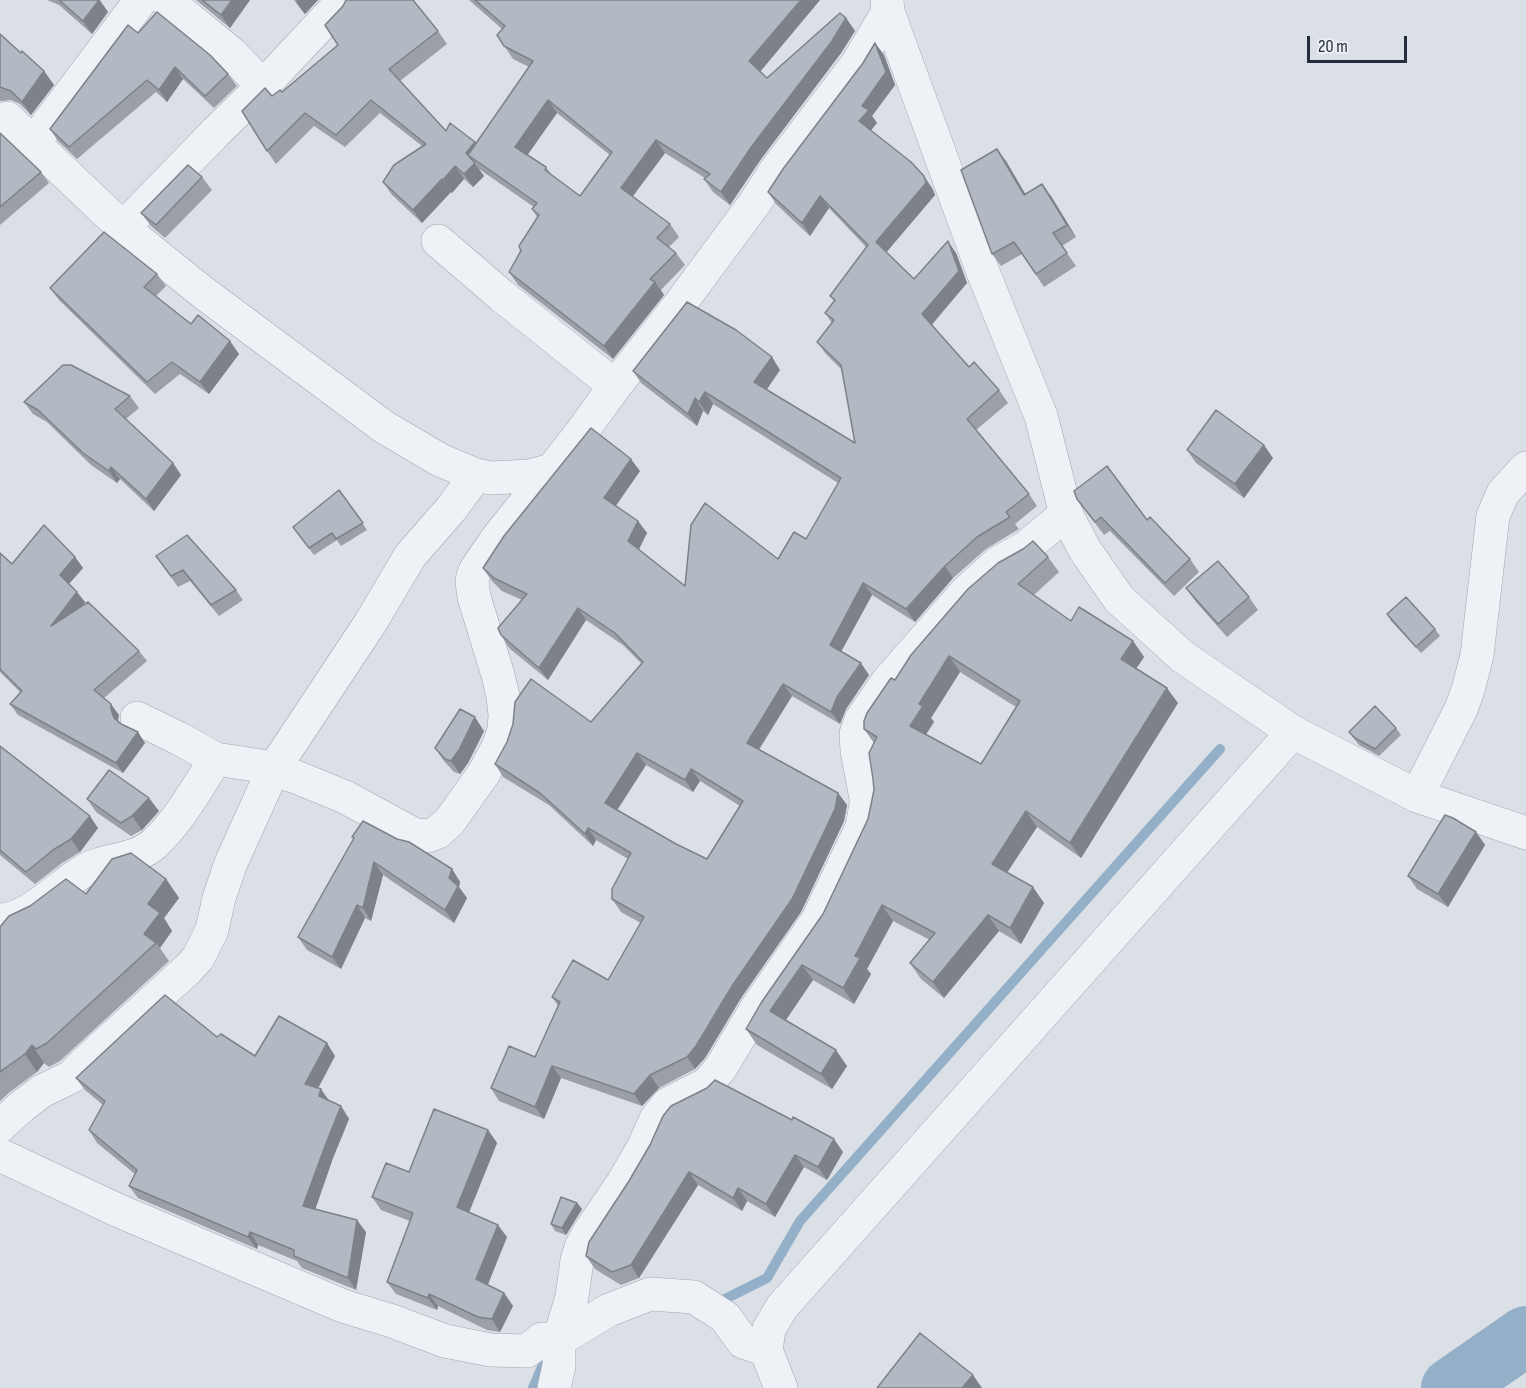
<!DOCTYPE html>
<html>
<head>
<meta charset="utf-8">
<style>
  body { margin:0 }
  #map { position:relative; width:1526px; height:1388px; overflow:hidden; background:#dbe0e6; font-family:"Sofia Sans Condensed",sans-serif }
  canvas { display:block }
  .scale { position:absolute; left:1307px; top:36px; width:100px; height:27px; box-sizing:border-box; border:3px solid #252e3d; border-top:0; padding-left:8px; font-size:18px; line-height:21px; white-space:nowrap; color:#252e3d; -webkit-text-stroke:4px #ebeff4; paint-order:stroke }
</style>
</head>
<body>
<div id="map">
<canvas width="1526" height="1388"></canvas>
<div class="scale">20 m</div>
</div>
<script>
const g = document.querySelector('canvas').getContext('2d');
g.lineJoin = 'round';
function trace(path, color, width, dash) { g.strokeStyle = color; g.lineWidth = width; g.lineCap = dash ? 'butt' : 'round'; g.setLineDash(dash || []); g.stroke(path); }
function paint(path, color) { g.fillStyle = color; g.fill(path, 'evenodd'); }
trace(new Path2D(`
  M715,1304L767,1278L800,1221L1220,749
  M533,1388L545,1360L550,1358`), '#94afc8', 10);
trace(new Path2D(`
  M1451,1388L1526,1336`), '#94afc8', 60);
const minor = new Path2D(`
  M166,0L231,53L263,86L338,6
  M887,0L888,12L983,272L1041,416L1066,514L1085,550L1119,599L1183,657L1293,732L1417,796L1526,833
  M7,118L123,228L205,294L384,427L440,460L476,475L491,478L530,476L552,470L581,433L615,386L677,308L754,204L776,170L857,64L888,12
  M34,142L141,0
  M123,228L216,132L263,86
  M438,241L502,296L615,386
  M137,718L180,739L216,759
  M1417,796L1461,709L1468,690L1477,655L1493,516L1503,493L1526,468
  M0,920C29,919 58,887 82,872C104,858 134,862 154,844C180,820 197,787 216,759L261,766L296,777L345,797L415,835L428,836L438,832L450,821L484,773L499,745L504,730L505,715L503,696L498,675L474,597L472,581L473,576L476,569L498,537L552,470
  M0,1126L21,1107L42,1091L71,1077L88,1060L188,969L198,958L212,930L219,898L231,863L273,770L371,622L410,556L451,509L476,475
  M0,1155L117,1210L343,1306L392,1321L445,1341L491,1350L527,1351L542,1339L559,1340L609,1310L650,1294L694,1297L725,1317L743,1342L766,1350
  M554,1388L559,1366V1340L572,1297L577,1260L581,1247L588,1234L622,1184L643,1148L656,1119L668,1104L707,1084L720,1069L756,1009L817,921L862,827L866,805V798L857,751L856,734L861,720L888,681L966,592L998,563L1025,548L1066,514
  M781,1388L766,1350L769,1329L782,1307L1293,732`);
trace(minor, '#a1a7b0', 34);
trace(minor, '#eef1f5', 33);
paint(new Path2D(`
  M47,0H100L108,12L92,34L59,5Z
  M196,0H250L230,28Z
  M294,0H318L305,14L302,11Z
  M469,0H820L760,72L767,78L846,18L855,31L841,53L761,159L730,205L713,192L704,179L705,178L665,153L633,196L670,224L679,237L669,247L676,253L685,265L661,290L664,295L613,359L518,285L509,272L537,217L532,209L534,207L479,169L484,176L473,187L464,179L452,193L451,192L422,223L392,195L383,182L422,146L380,113L345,147L314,126L276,164L267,151L272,96L282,92L338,45L343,6L438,31L447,44L400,81L446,131L476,144L529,67L513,59L497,35L502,29ZM557,113L610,155L580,196L551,174L546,167L527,155Z
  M138,33L228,74L237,86L214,108L183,79L167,102L156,92L77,159L58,141L50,129Z
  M0,34L21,53L44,71L54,85L31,115L20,104L11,100L0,101Z
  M875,43L884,55L895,85L872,116L877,123L871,130L932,188L935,195L886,252L914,279L956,253L967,283L932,325L969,367L999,390L1008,403L976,430L1029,494L1037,506L1015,524L1019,529L986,549L953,578L915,622L872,595L841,652L869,675L846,709L840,724L792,696L759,750L838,793L847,805L844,821L801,912L741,998L705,1058L695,1069L659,1088L642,1106L561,1078L544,1119L499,1101L491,1088L535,1057L558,1006L552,997L608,980L641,923L621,912L612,899L628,859L596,840L593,846L549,805L503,777L495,764L591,722L642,664L623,645L586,620L548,680L509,648L501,635L522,600L502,591L491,580L483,568L640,471L616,505L638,521L647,533L639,549L685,586L778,559L806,539L838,483L713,404L708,415L703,411L697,426L641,383L633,371L780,370L766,390L855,443L842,370L826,354L817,342L832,323L825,313L834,301L830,296L866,247L829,208L810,236L776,204L768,192L863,63ZM646,765L693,792L700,781L740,806L707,859L676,844L617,810Z
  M0,133L41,172L49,183L0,225Z
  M1006,161L1025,194L1051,196L1076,237L1062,246L1076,266L1044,287L1022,254L1001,266L992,254Z
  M202,177L212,190L165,238L151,226L141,213Z
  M157,274L166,286L156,296L191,324L239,354L209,394L180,374L155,394L59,300L50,288Z
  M130,396L139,408L126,419L173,463L181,475L154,511L120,479L117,483L91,465L47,422L33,414L24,402Z
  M1187,450L1273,458L1244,498L1196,463Z
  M339,490L367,530L341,546L337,540L314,555L293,527Z
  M1077,499L1190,559L1199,572L1174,596L1110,531L1104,535Z
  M0,553L12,564L75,557L83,568L69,584L85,602L83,605L139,651L147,661L104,698L119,715L118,720L119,722L145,743L123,773L18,715L10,704L20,692L0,672Z
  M156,556L236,590L243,600L219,616L190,581L178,587Z
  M1048,557L1059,572L1034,595L1071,621L1133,641L1144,657L1136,668L1178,703L1081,858L1037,827L1007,872L1044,903L1021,944L999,931L944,998L921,979L910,963L930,940L893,921L867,969L871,974L854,1004L813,980L786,1020L847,1066L832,1089L757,1045L746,1029L823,914L868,819L874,790V743L864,729L895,680ZM960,672L1016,707L981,764L926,734L934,722L931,718Z
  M1186,588L1249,597L1258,610L1227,637L1196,602Z
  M1387,614L1435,629L1440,636L1421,653L1391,621Z
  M1396,728L1401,735L1379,756L1359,745L1349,732Z
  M484,731L468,763L460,774L454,772L444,761L435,748Z
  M0,746L98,828L80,852L62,863L35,884L0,855Z
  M87,799L159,811L142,830L131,836L96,812Z
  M1476,832L1485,845L1448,907L1417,889L1408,876Z
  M352,837L452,869L460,882L459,887L467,898L454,923L383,875L371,921L365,918L341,969L307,950L298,937L354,839Z
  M166,879L179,898L164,918L172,931L160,948L169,961L60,1061L49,1067L44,1063L37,1072L10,1092L0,1101V927L86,894Z
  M217,1037L255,1056H335L318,1088L329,1101L341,1106L349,1119L333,1158L315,1209L366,1232L356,1290L302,1268L297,1261L258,1245L257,1249L138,1198L129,1186L135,1174L97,1143L89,1130L103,1105L85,1090L76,1078Z
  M488,1130L497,1143L469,1212L507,1237L487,1285L504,1293L513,1306L500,1332L487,1330L438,1306L437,1310L396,1294L387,1282L410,1221L381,1210L372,1197L409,1172Z
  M650,1145L843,1152L827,1180L804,1167L775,1217L747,1201L742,1211L698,1185L639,1278L621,1285L595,1269L586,1256Z
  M577,1203L582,1209L566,1235L555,1231L551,1224Z`), '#9a9fa8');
paint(new Path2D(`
  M99,0L108,12L92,34L83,21Z
  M232,0H250L230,28L221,15Z
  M297,0H318L305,14L296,1Z
  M801,0H820L758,74L749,61Z
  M846,18L855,31L841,53L761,159L730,205L721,192L752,146Z
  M875,43L884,55L895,85L872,116L877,123L868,134L859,121Z
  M175,67L183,79L167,102L159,90Z
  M44,71L54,85L31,115L22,102Z
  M548,100L557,113L524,160L515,147Z
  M656,140L665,153L630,200L621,188Z
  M475,142L484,155H468L484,176L473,187L464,174L466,153Z
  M997,149L1006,161L1033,207L1024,195Z
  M455,166L464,179L452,193L443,180Z
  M924,176L932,188L935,195L885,254L876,242Z
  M442,179L451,192L422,223L413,210Z
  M1042,184L1051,196L1076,237L1067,225Z
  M820,196L829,208L810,236L802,223Z
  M948,241L956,253L967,283L930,326L922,314Z
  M655,282L664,295L613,359L604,346Z
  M230,341L239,354L209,394L200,382Z
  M772,357L780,370L763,395L754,382Z
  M705,392L713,404L708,415L699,402Z
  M695,398L703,411L697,426L688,414Z
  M1264,445L1273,458L1244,498L1235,484Z
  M631,459L640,471L613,510L604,498Z
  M173,463L181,475L154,511L146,499Z
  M111,467L120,479L117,483L109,471Z
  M638,521L647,533L637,553L628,541Z
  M75,557L83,568L67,586L60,575Z
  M945,566L953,578L915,622L906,609Z
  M863,583L872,595L838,657L830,645Z
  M77,592L85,602L58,637L51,626Z
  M578,608L586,620L548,680L539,668Z
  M1133,641L1144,657L1132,675L1121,659Z
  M949,656L960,672L931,718L934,722L921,742L910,726L919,704Z
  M861,663L869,675L846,709L840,724L831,712L837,697Z
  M783,684L792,696L755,755L747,743Z
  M1167,688L1178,703L1081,858L1070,843Z
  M111,704L119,715L118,720L122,729L114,718L111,709Z
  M475,717L484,731L468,763L460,774L451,761Z
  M138,732L145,743L123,773L116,763Z
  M637,753L646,765L614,815L605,803Z
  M691,769L700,781L693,792L685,780Z
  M838,793L847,805L844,821L801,912L741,998L705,1058L695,1069L687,1057Z
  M149,798L159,811L142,830L132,816Z
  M1026,811L1037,827L1003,879L992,864Z
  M90,816L98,828L80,852L71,839Z
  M588,828L596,840L593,846L585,834Z
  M1476,832L1485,845L1448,907L1438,894Z
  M374,862L383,875L371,921L363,908Z
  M452,869L460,882L459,887L467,898L454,923L445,910L449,878Z
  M166,879L179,898L164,918L172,931L160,948L156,943L144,934L148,904Z
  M1033,887L1044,903L1021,944L1010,928Z
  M357,905L365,918L341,969L332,957Z
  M882,905L893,921L867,969L871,974L854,1004L843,988L855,956Z
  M988,915L999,931L944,998L933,982Z
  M802,965L813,980L781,1027L770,1011Z
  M327,1043L335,1056L314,1096L305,1084Z
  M32,1045L44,1063L37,1072L25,1054Z
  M836,1050L847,1066L832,1089L821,1074Z
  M552,1066L561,1078L544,1119L535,1107Z
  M650,1075L659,1088L642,1106L634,1094Z
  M321,1089L330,1102L319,1096Z
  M341,1106L349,1119L333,1158L312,1219L303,1206L325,1146Z
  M488,1130L497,1143L466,1220L457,1207Z
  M834,1139L843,1152L827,1180L818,1167Z
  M795,1155L804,1167L775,1217L766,1204Z
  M689,1172L698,1185L639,1278L631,1265Z
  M738,1188L747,1201L742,1211L733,1198Z
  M577,1203L582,1209L566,1235L562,1228Z
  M357,1220L366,1232L356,1290L348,1278Z
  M498,1225L507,1237L485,1292L476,1279Z
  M250,1232L258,1245L257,1249L248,1237Z
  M504,1293L513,1306L500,1332L492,1319Z
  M429,1294L438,1306L437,1310L428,1298Z
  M973,1375L982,1388H962Z`), '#7d8288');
const building = new Path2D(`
  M59,0H99L83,21Z
  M202,0H232L221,15Z
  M346,0H413L438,31L389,69L446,131L450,123L475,142L466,153L475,163L464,174L455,166L443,180L442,179L413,210L383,182L394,165L426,144L371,100L336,135L305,113L267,151L242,111L265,88L272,96L280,90L282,92L338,45L325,25L343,6Z
  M475,0H801L749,61L767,78L840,13L846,18L832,41L752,146L721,192L704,179L710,174L656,140L621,188L670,224L657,238L676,253L650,279L655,282L604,346L509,272L521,251L519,246L539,215L532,209L537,203L468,155L533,61L504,46L497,35L505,26ZM548,100L612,152L580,196L545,170L546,167L515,147Z
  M157,12L210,55L228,74L205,96L175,67L159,90L147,80L69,147L50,129L128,25L138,33Z
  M0,34L21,53L22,51L44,71L22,102L11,91L0,87Z
  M875,43L886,72L862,106L869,110L859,121L911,162L924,176L926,183L876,242L914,279L948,241L959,271L922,314L969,367L974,362L999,390L967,419L1029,494L1006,512L1010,517L977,537L945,566L906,609L863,583L830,645L861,663L837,697L831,712L783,684L747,743L838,793L835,809L792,899L732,986L696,1046L687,1057L650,1075L634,1094L552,1066L535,1107L491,1088L509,1046L535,1057L560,1002L552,997L573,960L608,980L644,917L612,899V889L631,853L588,828L585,834L540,793L495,764L507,742L513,724L515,702L531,679L591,722L643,662L615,633L578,608L539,668L501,635L498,628L527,594L494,578L483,568L504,536L591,428L631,459L604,498L638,521L628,541L685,586L691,525L705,503L778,559L794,532L806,539L841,478L705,392L699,402L695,398L688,414L633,371L687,302L736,330L772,357L754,382L855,443L841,365L817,342L834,320L825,313L835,300L830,296L868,245L820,196L802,223L768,192L783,169L863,63ZM637,753L685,780L691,769L743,801L707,859L676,844L605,803Z
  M0,133L41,172L0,207Z
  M997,149L1024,195L1042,184L1067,225L1053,233L1067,253L1036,274L1014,242L992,254L961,170Z
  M188,165L202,177L156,225L141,213Z
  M104,232L157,274L144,287L191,324L198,315L230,341L200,382L172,362L147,382L50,288Z
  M63,365H71L130,396L115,409L173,463L146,499L111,467L109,471L83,453L38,410L24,402Z
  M1216,410L1264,445L1235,484L1187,450Z
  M1107,466L1147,520L1150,517L1190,559L1165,583L1101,517L1095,522L1077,499L1074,491Z
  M339,490L363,523L336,539L332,533L309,548L293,527Z
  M44,525L75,557L60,575L77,592L51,626L88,602L139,651L94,690L111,704V709L114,718L121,724L138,732L116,763L10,704L22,691L0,669V553L12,564Z
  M187,535L236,590L211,605L183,570L171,576L156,556Z
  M1033,541L1048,557L1018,584L1071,621L1079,607L1133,641L1121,659L1167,688L1070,843L1026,811L992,864L1033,887L1010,928L988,915L933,982L910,963L935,933L882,905L855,956L860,958L843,988L802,965L770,1011L836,1050L821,1074L746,1029L761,1003L823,914L868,819L874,790L873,779L869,753L877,737L864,729V721L867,713L891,678L895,680L911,655L968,589L998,563L1023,549ZM949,656L1020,701L981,764L910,726L923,706L919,704Z
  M1218,561L1249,597L1218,624L1186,588Z
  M1406,597L1435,629L1416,647L1387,614Z
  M1375,706L1396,728L1375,749L1355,738L1349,732Z
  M460,709L475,717L459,750L451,761L445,759L435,748Z
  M0,746L90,816L71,839L53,850L26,872L0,850Z
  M109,770L149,798L132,816L121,823L87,799Z
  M1445,815L1453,818L1476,832L1438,894L1408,876Z
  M363,821L397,839L409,842L452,869L449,878L458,886L445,910L374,862L363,908L357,905L332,957L298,937L354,838L352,837Z
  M131,853L166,879L148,904L160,913L144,934L156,943L47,1043L36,1049L32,1045L25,1054L0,1072V927L9,916L30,906L66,879L86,894L112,859Z
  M165,995L217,1037L221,1034L255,1056L279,1016L327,1043L305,1084L321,1089L319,1096L341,1106L325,1146L303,1206L357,1220L348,1278L294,1256V1250L250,1232L248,1237L129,1186L137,1170L89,1130L105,1101L76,1078Z
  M715,1080L792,1120L793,1117L834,1139L818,1167L795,1155L766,1204L738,1188L733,1198L689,1172L631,1265L612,1272L586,1256L589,1242L629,1181L650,1145L663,1116L671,1106L707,1088Z
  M434,1109L488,1130L457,1207L498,1225L476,1279L504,1293L492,1319L478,1317L429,1294L428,1298L387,1282L413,1213L372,1197L386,1163L409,1172Z
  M561,1197L577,1203L562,1228L551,1224Z
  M920,1333L973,1375L962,1388H877Z`);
paint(building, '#b3b9c3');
trace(building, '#7d8288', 1.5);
</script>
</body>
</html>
